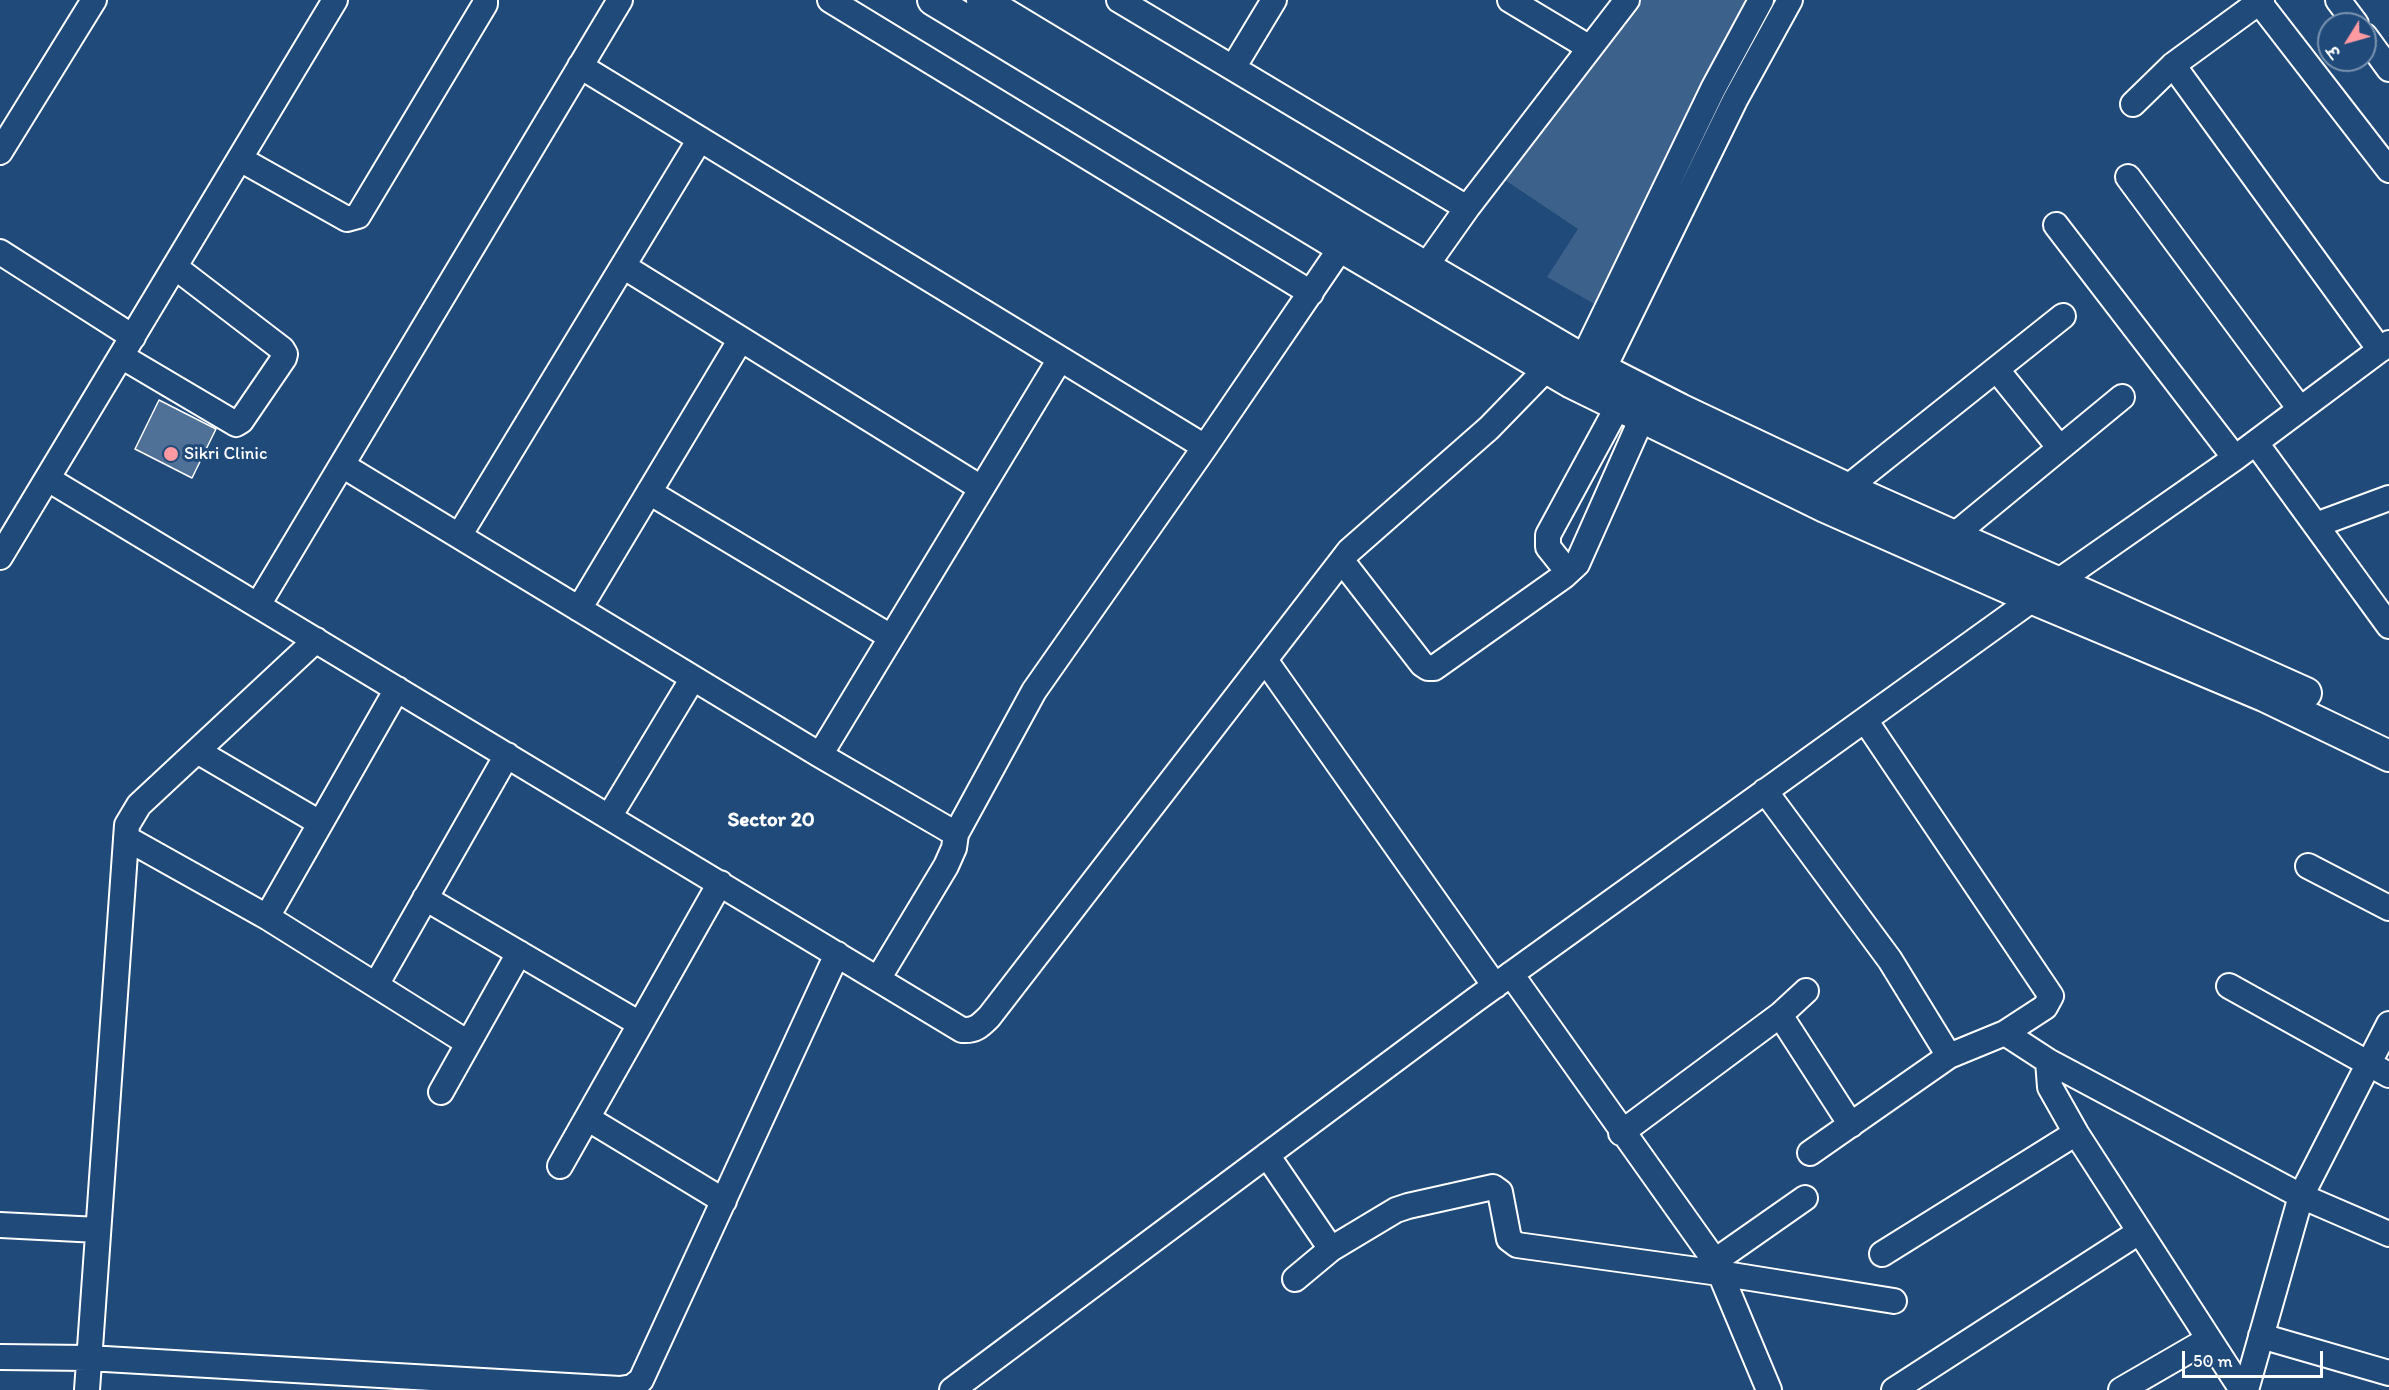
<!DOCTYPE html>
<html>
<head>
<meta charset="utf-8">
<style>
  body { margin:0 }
  #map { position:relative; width:2389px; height:1390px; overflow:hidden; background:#1f4a7a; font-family:Itim,"Playpen Sans Deva",sans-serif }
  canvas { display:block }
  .north { position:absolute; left:2317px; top:12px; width:60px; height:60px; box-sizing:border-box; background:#1f4a7a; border:2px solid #7992af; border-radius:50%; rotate:233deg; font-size:16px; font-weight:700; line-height:24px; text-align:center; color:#fff }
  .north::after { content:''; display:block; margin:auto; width:21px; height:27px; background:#ff9aa2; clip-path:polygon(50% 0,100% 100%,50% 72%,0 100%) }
  .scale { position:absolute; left:2182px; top:1351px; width:141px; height:27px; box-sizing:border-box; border:3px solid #fff; border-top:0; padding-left:8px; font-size:18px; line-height:21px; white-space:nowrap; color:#fff; -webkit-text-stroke:4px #1f4a7a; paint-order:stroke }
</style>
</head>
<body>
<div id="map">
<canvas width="2389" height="1390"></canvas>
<div class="north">उ</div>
<div class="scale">50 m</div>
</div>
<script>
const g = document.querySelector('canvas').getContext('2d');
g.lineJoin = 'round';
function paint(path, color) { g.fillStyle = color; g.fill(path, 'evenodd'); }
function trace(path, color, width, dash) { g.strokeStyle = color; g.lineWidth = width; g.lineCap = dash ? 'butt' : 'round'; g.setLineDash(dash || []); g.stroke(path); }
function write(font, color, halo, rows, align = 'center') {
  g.font = font + ' Itim,sans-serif'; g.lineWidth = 6; g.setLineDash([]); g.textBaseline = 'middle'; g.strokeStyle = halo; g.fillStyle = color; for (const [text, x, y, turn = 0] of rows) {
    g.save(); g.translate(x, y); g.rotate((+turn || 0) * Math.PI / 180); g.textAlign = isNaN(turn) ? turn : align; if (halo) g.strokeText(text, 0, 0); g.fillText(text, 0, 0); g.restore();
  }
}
paint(new Path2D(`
  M1641,0H1754L1598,306L1547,277L1578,229L1505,180Z`), '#3c618b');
const building = new Path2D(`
  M159,400L216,429L192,478L135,449Z`);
paint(building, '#507197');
trace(building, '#fff', 1.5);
const minor = new Path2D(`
  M830,0L1311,293
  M1119,0L1467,208
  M1510,0L1590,48
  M2338,0L2356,24
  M2259,2L2389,170
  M2365,36L2389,69
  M2173,65L2380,350
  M580,66L1205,447
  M1233,68L1274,0
  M2133,104L2173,65L2262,0
  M0,152L94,0
  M240,159L347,219L358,216L485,4V0
  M2128,177L2300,409
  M2056,225L2235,458
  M0,252L133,337
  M623,266L981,488
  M1416,280L1467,208L1627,0
  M121,356L236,424L241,421L284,358L285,354L282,349L175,267
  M1997,370L2059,447
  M1575,375L1713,89L1761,0
  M1595,386L1735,100L1790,0
  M2256,443L2389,626
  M342,465L820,755L956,834
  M48,479L962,1030C975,1031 980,1026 989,1017L1349,551L1489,428L1559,356
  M1847,488L2063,316
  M649,492L891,637
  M2316,525L2389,498
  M459,536L700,139
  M1941,546L2122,397
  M0,557L335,0
  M1342,561L1422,664L1428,668H1434L1564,576L1577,564L1642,418
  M1568,572L1548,547V535L1618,406
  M258,605L620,0
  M579,609L741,339
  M1265,660L1495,986
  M197,751L320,823
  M820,755L1060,359
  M1765,791L1890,960L1949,1056
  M609,817L693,678
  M126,838L267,917L468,1043
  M2308,866L2389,908
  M425,898L640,1024
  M267,917L397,689
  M1511,974L1715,1261L1769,1390
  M878,979L946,866L954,848L956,834L1034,691L1205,447L1351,233
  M376,985L507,755
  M2229,986L2389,1075
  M1780,1015L1851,1125
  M2005,1033L2048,1061L2301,1196L2389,1234
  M2048,1061L2050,1087L2076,1133L2242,1390
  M441,1092L519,953
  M587,1118L724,1201
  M1621,1133L1780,1015L1806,991
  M1810,1153L1949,1056L2005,1033L2045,1007L2051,996L1865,720
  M1267,1155L1331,1249
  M560,1166L720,883
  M0,1225L98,1230
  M1882,1254L2076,1133
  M1715,1261L1805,1198
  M1295,1279L1331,1249L1396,1210L1408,1206L1493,1187L1500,1192L1509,1239L1517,1245L1719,1273L1894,1301
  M2261,1336L2389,1373
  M0,1357L88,1358L620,1389L632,1387L641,1380L837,954
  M87,1390L127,825L139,805L316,640
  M952,1390L1475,1000L2033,599L2235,458L2389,343
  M1894,1390L2139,1232
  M2121,1390L2209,1339
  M2246,1390L2301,1196L2389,1024`);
const major = new Path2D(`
  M933,0L1341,247L1572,383L1825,507L2033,599L2264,696L2389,756
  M982,0L1356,226L1582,359L1680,409L1847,488L2306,693`);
trace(minor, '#fff', 28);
trace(major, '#fff', 34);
trace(minor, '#1f4a7a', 24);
trace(major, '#1f4a7a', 30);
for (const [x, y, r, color] of [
  [171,454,8,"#ff9aa2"]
]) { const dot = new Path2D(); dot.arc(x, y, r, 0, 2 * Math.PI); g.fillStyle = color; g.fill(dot); trace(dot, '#1f4a7a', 2); }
write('18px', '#fff', '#1f4a7a', [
  ["Sikri Clinic",184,454]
], 'left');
write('bold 21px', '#fff', '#1f4a7a', [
  ["Sector 20",771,821]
]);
</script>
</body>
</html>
